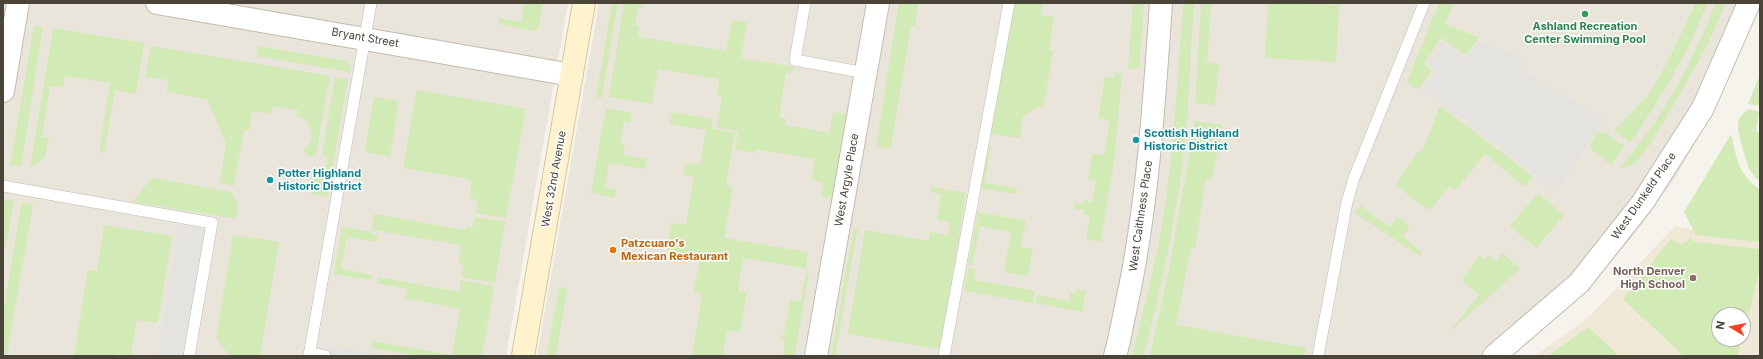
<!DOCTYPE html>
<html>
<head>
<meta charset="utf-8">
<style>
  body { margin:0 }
  #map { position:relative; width:1763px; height:359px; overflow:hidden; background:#f6f3ec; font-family:Inter,sans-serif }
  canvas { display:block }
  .frame { position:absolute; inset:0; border:4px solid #4b4439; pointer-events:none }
  .north { position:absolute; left:1711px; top:307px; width:40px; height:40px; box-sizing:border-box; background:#fff; border:1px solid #b7b4b0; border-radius:50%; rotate:280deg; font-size:11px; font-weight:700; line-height:16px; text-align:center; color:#4b4439 }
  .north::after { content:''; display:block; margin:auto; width:14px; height:18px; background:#fc3f1d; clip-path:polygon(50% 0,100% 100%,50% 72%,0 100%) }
</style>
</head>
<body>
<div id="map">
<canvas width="1763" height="359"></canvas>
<div class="frame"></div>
<div class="north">N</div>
</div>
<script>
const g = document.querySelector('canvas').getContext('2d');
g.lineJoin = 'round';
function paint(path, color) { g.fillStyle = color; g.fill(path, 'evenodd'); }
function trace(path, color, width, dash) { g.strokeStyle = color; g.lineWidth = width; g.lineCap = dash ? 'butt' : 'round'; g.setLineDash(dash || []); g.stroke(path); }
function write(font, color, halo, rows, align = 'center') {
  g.font = font + ' Inter,sans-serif'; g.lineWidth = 3; g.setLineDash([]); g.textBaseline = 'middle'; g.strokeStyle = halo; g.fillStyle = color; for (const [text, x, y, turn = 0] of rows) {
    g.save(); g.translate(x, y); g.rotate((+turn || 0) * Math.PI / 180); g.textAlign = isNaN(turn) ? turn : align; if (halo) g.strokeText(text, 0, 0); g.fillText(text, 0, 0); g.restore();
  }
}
paint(new Path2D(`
  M3,3H568L506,356H3Z
  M599,3H1760L1720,99L1674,180L1630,240L1575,302L1506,356H537Z`), '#eae5da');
paint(new Path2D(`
  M1675,226L1760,240V356H1535L1590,316ZM1719,315H1743V339H1719Z`), '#efe8d6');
paint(new Path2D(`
  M524,3H543L538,29L535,31L498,24L499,18L521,22Z
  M612,3H618L602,98L596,97Z
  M624,3H643L642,7H638L635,25L639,26L638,37L726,51L732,20L747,22L741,58L794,67L792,73H786L779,117L786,119L785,125L829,133L833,112L847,114L833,199L821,197L823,182L811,180L815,159L755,149V153L735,149L738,131L717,128L722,97L717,95L719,79L658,69L652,104L609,97Z
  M899,3H918L915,26H911L891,148L876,146Z
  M1014,3H1043L1041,15L1054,17L1049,50L1053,51L1044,104L1023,116L1020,138L991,134Z
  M1133,3H1144L1139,69H1128Z
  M1183,3H1194C1191,42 1190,82 1187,121C1180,200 1164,279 1143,356H1132C1145,305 1159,252 1166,199C1175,134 1178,69 1183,3Z
  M1201,3H1211L1207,63L1219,64L1215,105L1195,103Z
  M1268,3L1339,5L1336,62L1265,58Z
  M1439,3H1454L1445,24L1479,37L1468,53L1465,54L1441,38L1424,64L1431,70L1430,74L1418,89L1407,82Z
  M1696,3H1707C1689,53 1660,99 1630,143L1614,131L1650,93L1668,61Z
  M1716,3H1726L1708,44L1661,127L1648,148L1634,164L1620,168C1632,153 1644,138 1655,122C1680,86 1699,43 1716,3Z
  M34,26L43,27L21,167L10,165Z
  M53,28L144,43L136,94L115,90L104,153L99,152L110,83L65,76L63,88L50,86L42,137L49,138L45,157L30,168Z
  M151,46L330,76L316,155L313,157L306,155L303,149C315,143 313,129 306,119L297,116L298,110L273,106L271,114L252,111L249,130H244L234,186L220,183L226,144L207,99L167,92L168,80L145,77Z
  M258,46L347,61L350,63V72L256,56Z
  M1116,72L1122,74L1114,162L1101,242L1086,239L1090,216L1083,215L1084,210L1074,209L1075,203L1083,204L1084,200L1092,202L1096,181L1088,180L1092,154L1104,155L1110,120L1098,118L1105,76L1115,78Z
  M1760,75V105L1759,106L1748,104Z
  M335,77L348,79L327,197L311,194L316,167L326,169L328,156L322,155Z
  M417,90L526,109L506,218L476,213L478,200L469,198L472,180L403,168Z
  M374,97L399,101L390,157L365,152Z
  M1440,106L1533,176L1525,187L1485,154L1455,191L1449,187L1429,211L1396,185L1418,151L1422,152Z
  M606,108L632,113L630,123L624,122L620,143L625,145L623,155L647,159L645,169L609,163L605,188L616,190L615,198L591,193Z
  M1750,109L1759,112L1756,131L1760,132V182C1756,178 1752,175 1750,170C1746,162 1737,131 1738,123C1739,117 1744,111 1750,109Z
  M672,112L713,119L711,128L735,133L726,185L733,187L724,238L808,252L806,268L743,258L738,291L747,292L740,332L727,330L723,356H692L702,293L694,291L700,257L667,251L671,223L686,225L694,177L683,175L685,163L700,165L706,130L670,124Z
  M1195,121L1223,125L1212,179L1206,178L1195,248H1191L1176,325L1306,348L1304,356H1150L1170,265Z
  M1598,132L1605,133L1624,146L1611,165L1592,150L1590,144Z
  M1731,134C1737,160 1738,173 1760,190V242L1696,235L1684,212Z
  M986,146L991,147L985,183L1017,188L1016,194L978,188Z
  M151,178L231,192L238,205L236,219L133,202Z
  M931,187L966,193L940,349L848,334L865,230L928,241L930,232L948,235L950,222L937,220L941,194L930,192Z
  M1538,193L1564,215L1536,248L1510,226Z
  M3,199L14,201L3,261Z
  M22,202L33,204L7,356H3V313Z
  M1361,206L1390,227L1398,216L1410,226L1403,236L1422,253L1420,256L1355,213Z
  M978,212L1026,221L1021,247L1033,249L1028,276L1004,272L1011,232L980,226L972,266L968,265Z
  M374,214L465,230L466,227H473L475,217L505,222L495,283L461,277L464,264L459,263L461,245L372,230Z
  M104,225L172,236L158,323L137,320L131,356L117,353V356H74L88,270L97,272Z
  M342,227L371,232V234L378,235L376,242L347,237L341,269L372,275L371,280L334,274Z
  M858,227L835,356H831L853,231Z
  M233,235L279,242L260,356H229L216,337Z
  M1691,238L1695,242L1760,249V269L1743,337V315H1719V339H1742L1737,356H1684L1623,299L1671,239L1681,245Z
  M1502,253L1520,269L1448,333L1479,295L1462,280L1479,255L1484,260L1488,256L1495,261Z
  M968,268L976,269L974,280L1035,291L1033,303L964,291Z
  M806,273H809L795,356H783L785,341L780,340L781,335H784L790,300L801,302Z
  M378,277L459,292L461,280L494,286L482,356H418L371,348L372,341L452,355L460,309L405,298L407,289L377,283Z
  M559,287L567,289L556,356H547Z
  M1077,289L1086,291L1082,312L1036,303L1037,295L1069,301L1070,292L1076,293Z
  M1588,327L1619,356H1548Z`), '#d2eab5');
paint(new Path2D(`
  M1480,42L1523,56L1517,67L1604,120L1556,190L1424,89L1437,71L1428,64L1442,43L1466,60Z
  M179,225L211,230L191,356H158Z
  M324,345L392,356H322Z`), '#e5e3e0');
const lane = new Path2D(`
  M805,3L795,60L866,73
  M3,186L212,223L189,356
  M309,353L325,356
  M309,356L371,3
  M944,356L1009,3
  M1318,356L1347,202L1354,178L1424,3`);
const street = new Path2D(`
  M157,3L572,75
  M3,91L18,3
  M816,356L878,3
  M1115,356C1120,339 1123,320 1127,302C1148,204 1154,103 1161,3
  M1494,356L1579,283L1643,202L1703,108L1749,3`);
const secondary = new Path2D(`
  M523,356L584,3`);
trace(lane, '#c2bbae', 12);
trace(street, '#c2bbae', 24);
trace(secondary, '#d6c79b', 24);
trace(lane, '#fff', 11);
trace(street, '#fff', 22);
trace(secondary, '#fff3cd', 22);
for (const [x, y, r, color] of [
  [1585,14,4,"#2e9e5b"],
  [1136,140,4,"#0f9aa8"],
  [270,180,4,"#0f9aa8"],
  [613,250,4,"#e8710a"],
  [1693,278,4,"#8d6e63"]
]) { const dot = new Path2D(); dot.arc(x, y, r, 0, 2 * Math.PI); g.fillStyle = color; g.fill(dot); trace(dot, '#fff', 1.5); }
write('bold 11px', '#27864d', '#fff', [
  ["Ashland Recreation",1585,27],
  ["Center Swimming Pool",1585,40]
]);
write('11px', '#4b4439', '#fff', [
  ["Bryant Street",365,38,10],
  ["West 32nd Avenue",554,179,-80],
  ["West Argyle Place",847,180,-80],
  ["West Dunkeld Place",1644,196,-55],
  ["West Caithness Place",1141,216,-82]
]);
write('bold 11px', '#0d838f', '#fff', [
  ["Scottish Highland",1144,134],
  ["Historic District",1144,147],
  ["Potter Highland",278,174],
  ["Historic District",278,187]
], 'left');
write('bold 11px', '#c56008', '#fff', [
  ["Patzcuaro's",621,244],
  ["Mexican Restaurant",621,257]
], 'left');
write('bold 11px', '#785e54', '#fff', [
  ["North Denver",1685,272],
  ["High School",1685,285]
], 'right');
</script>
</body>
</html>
